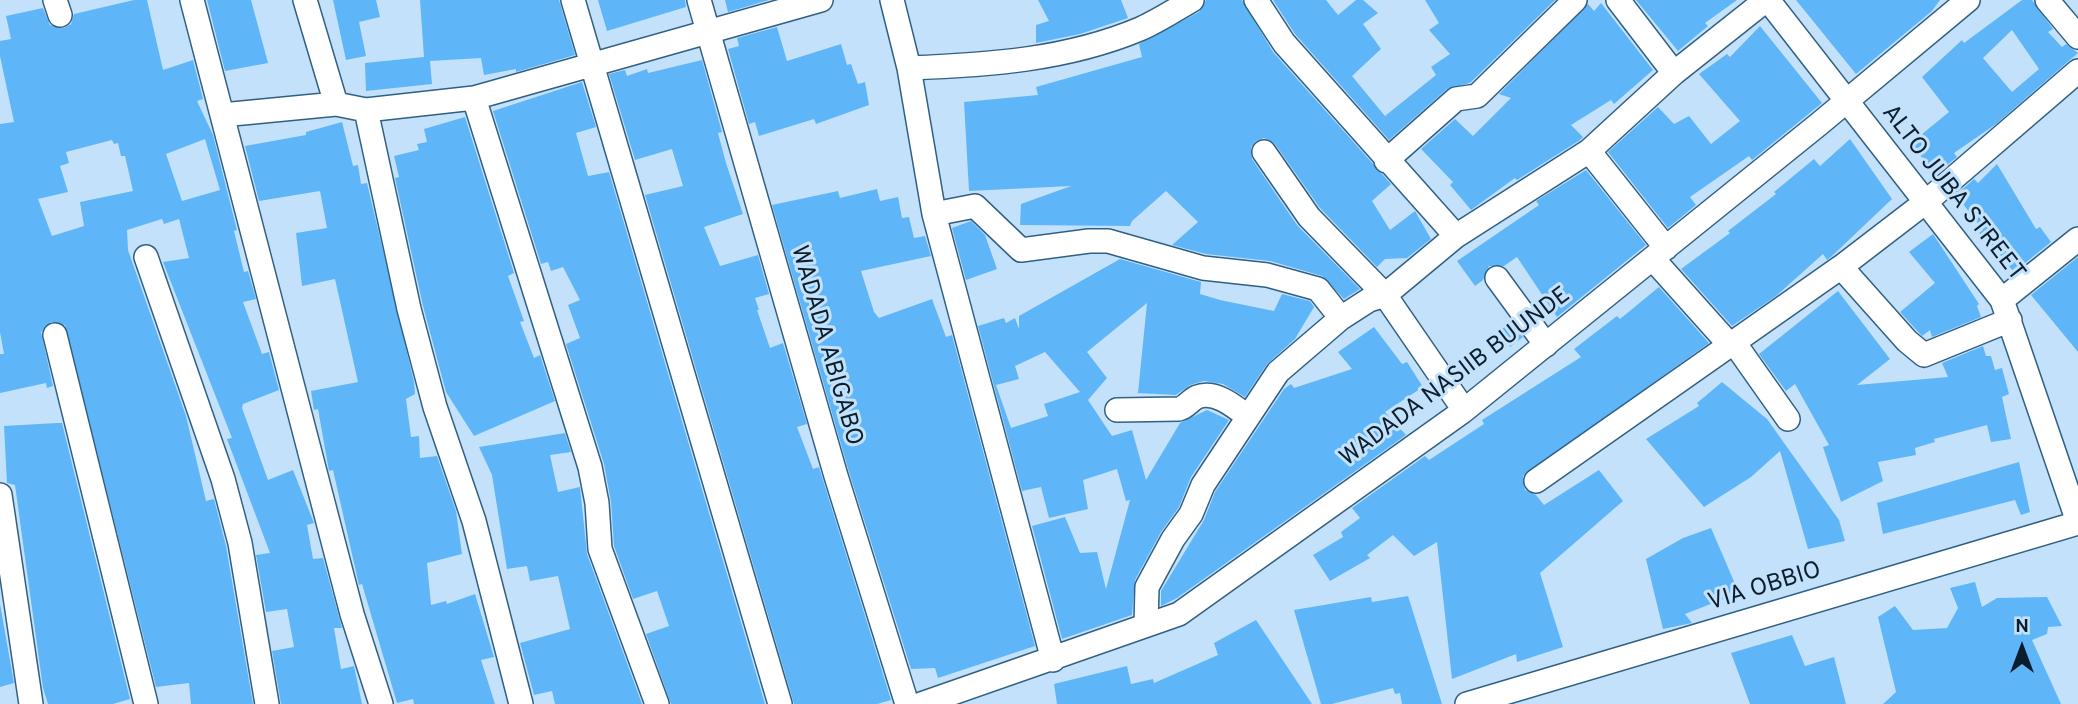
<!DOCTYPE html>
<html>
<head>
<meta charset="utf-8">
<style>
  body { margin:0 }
  #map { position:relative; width:2078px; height:704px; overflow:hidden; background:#c3e1fa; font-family:Overpass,sans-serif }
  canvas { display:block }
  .north { position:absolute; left:1987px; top:613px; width:70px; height:70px; -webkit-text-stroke:5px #c3e1fa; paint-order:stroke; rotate:0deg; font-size:19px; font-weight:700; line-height:28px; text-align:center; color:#0b1e2e }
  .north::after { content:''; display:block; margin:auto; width:24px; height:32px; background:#0b1e2e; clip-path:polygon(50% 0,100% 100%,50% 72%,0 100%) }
</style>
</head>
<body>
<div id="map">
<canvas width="2078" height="704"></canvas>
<div class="north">N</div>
</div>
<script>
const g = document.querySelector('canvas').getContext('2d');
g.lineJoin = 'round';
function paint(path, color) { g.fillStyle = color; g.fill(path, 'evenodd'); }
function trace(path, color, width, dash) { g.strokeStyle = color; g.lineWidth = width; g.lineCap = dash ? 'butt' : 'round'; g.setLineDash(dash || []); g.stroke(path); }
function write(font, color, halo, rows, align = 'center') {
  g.font = font + ' Overpass,sans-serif'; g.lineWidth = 6; g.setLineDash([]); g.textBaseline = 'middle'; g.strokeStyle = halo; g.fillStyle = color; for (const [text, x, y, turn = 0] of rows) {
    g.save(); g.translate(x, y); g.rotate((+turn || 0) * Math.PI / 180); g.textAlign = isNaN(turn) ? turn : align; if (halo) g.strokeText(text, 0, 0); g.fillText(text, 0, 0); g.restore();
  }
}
paint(new Path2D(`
  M134,0H147L163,70L193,60L203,99L197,101L213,135L237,230L234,231L244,272L248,271L256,299L243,302L262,354L269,352L279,390L243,404L242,408L268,480L293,470L314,523L307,525L313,559L323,558L342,628H334L341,669L354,666L362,704H281L272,651L294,647L287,609L266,612L256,555L270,553L227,439L232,438L163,262L189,258L179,219L164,224L162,219L127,230L128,250L186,416L206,501L214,499L226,546L253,704H191L189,683L156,687L65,325L51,322L41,332L53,386L47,388L46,383L0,393V354H4L0,332V124L14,122L0,56V41L11,39L6,16L43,8L50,25L64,28L71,24L74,14ZM205,139L220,190L182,201L166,154ZM112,140L114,144L118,143L121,156H125L133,191L80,202L84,226L52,236L38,199L68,192L60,166L69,163L66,152Z
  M207,0H251L268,63L225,71Z
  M333,0H376L380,17L359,22L366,56L346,60Z
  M420,0H559L575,55L516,72V69L484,75L481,58L430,61L432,84L366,91L365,63L424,57Z
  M598,0H685L686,7L607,31Z
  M725,0H769L728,12Z
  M1038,0H1121L1128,18L1080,34L1036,43V25L1049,21Z
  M1206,0H1242L1273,52L1391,184L1372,201L1390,230L1415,211L1431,239L1407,258L1385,259L1377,267L1320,208L1275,144L1264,138L1256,141L1251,147L1252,159L1297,225L1360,289L1344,299L1322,276L1270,261L1206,254L1172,245L1198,222L1166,191L1132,221L1130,226L1020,225L1021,204L1071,186L969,191L964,102L1038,95L1036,87L1142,57L1139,44L1199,12Z
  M1273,0H1326L1338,15L1356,0H1363L1378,13L1363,24L1381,49L1352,76L1385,116L1436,75L1431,67L1450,54L1429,30L1439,23L1425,0H1555L1470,83L1447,89L1389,140L1295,34Z
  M1636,0H1737L1705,23L1708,26L1678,51Z
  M1796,0H1940L1932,11L1856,74Z
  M2022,0H2032L2053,29L2048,32L2062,47L2066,44L2078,53L1996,124L1954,153L1957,157L1935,175L1911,143L1949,112L1922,77L1962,40L1964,43ZM2012,30L2039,69L2012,92L1983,58Z
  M1601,3L1653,70L1614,104L1611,100L1571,125L1583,137L1580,140L1517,180L1515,178L1471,210L1450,185L1453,182L1421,149L1455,119L1473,136L1511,98L1499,94L1588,4L1594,11Z
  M1760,26L1822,103L1752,160L1749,156L1690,197L1696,205L1668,228L1608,152L1658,107L1674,124L1689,116L1711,144L1740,121L1699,74L1727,54L1730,57Z
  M777,27L787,61L841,44L847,65L851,64L858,84L865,82L869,105L816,124L814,119L759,136L755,122L749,124L728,49L739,46L737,38Z
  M702,60L722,132L718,133L726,163L743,214L704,227L720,266L758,255L769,294L755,298L759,310H757L770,348L783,343L807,424L797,427L813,469L819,467L891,700L877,704H794L645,195L683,186L672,149L635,160L609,74L625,70L627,76L647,69L648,73Z
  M582,82L596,127L576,133L588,176L609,172L765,704H671L646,634L669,626L657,591L633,599L614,546L611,502L604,464L566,344L580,338L568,305L580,300L563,267L551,271L548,262L541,264L493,111Z
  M465,117L514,273L508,276L524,321L520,322L534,358L540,355L555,401L474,436L446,392L423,306L395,178L399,177L394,156L419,150L417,144L427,142L424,129Z
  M342,122L353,166L358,165L361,184L367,183L414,382L415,394L406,399L411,437L419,436L420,458L437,456L456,511L462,554L427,563L431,605L446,601L447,604L475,594L494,657L481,660L495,704H414L413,699L397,703L362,584L359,585L333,470L329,471L318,409L314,410L311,391L358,382L335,279L302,286L296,233L327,228L320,191L259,201L245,146L306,135V132Z
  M1850,139L1892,199L1832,256L1827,260L1823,254L1776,296L1732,326L1681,269L1730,233L1728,231L1776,194L1774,192L1814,159L1820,166Z
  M1997,164L2036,229L2040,227L2051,242L2014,272L1979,233L1983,230L1956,195L1974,179L1978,183Z
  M1586,170L1646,245L1557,317L1517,257L1504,266H1489L1483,280L1475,286L1457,261L1539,205L1536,201Z
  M877,189L880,201L898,197L902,218L909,217L914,238L925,236L931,256L861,271L874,312L879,318L932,299L946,337L952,335L1035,646L938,678L935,668L911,669L849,472L772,205L838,191L840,198Z
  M971,221L985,235L997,269L966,280L952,228Z
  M1933,234L1979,304L1977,306L1981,317L1932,337L1930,330L1922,336L1900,312L1935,283L1909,252Z
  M2078,257V352L2031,295Z
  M1120,259L1201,282L1200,294L1220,300L1274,311L1282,294L1310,301L1314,307L1295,339L1267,364L1245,397L1223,384L1204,381L1190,385L1176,395L1138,393L1147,303L1087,352L1107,378L1088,400L1112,436L1132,430L1146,480L1180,423L1207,410L1229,420L1191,477L1179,507L1161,532L1135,580L1132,615L1062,639L1032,526L1065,517L1080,553L1097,552L1106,589L1130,500L1126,501L1117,469L1083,480L1088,509L1049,518L1041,487L1022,491L978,326L1004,318L1006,323L1015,318L1019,329V316ZM1045,352L1080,392L1044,404L1048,416L1011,428L996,385L1019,379L1015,366Z
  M1659,287L1709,343L1523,476L1525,490L1536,495L1544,505L1599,470L1623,501L1540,573L1563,647L1517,662L1516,654L1452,679L1437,542L1414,556L1393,535L1367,555L1370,558L1330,581L1313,555L1343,537L1341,532L1360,518L1352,508L1425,456L1429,460L1484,424L1482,420L1581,357L1574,349L1617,316L1620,319Z
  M1838,291L1890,359L1857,385L1948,377L1942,363L1983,346L1986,356H1991L1995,370L2002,368L2009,394L2002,397L2011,439L1991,442L1987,425L1934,439L1935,442L1915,448L1916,455L1878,462L1883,481L1841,502L1823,447L1829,445L1795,384L1786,391L1759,354Z
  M1511,321L1523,337L1510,347L1500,331Z
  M1374,327L1402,364L1407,362L1423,387L1385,412L1406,435L1177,598L1161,606V591L1204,520L1215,492L1284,389L1291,384L1294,388L1352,369L1338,352Z
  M1722,382L1767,419L1839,520L1845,541L1808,549L1780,451L1751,477L1704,507L1646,439L1699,406L1697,403Z
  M57,423H62L130,699L113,704H48L43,688L15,485L7,483L4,426Z
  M565,433L571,452L550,455L558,492L580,487L587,554L642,704H555L552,691L534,695L520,643L570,629L558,576L530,581L527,566L507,569L492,475L479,447Z
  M2019,462L2030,512L2021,515L2015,500L1883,534L1877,503Z
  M1711,528L1739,593L1685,614L1692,623L1663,629L1646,559L1683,538Z
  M1975,582L1982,607L1997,598L2047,597L2062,626L2048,627L2047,634L2032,640L2061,704H1883L1896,692L1878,617L1895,606L1913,630L1947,628L1958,608L1950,588Z
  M1408,596L1442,704H1402L1400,693L1395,694L1393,688L1332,704H1321L1294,610L1371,597L1372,602Z
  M0,604L14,683L0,687Z
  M1256,620L1312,704H1057L1054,684L1127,666L1131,684L1153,679L1154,683L1218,655L1214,643Z
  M1792,635L1805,666L1834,657L1846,704H1750L1731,653Z`), '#5eb6f9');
const minor = new Path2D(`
  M55,0L60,15
  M192,0L222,115L336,104L366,110L474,98L821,0
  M305,0L336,104
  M573,0L780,704
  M699,0L836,476L907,704
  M892,0L909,68L934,214L1053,660
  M1256,0L1284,43L1456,236
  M1618,0L1674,73
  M1768,0L2002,300L2078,522
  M2047,0L2078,37
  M909,68C988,65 1066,60 1140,29C1158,21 1175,10 1192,0
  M474,98L590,467L597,503L600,549L657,704
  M366,110L409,309L435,407L474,521L521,704
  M222,115L352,614L381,704
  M1589,151L1666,248
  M1264,152L1309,217L1385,295L1464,410
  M1386,161L1456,99L1477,96L1575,0
  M934,214L975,206L1021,250L1089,241H1108L1203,268L1267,275L1318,289L1341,318
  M146,257L223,479L240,543L267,704
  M1653,259L1729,344
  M1841,267L1907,341L1924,355L2010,320
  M1497,278L1546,345
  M2002,300L2078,239
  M55,335L146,704
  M1733,341L1788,419
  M1117,410L1179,409C1187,407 1190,400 1197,397C1215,390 1234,406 1247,416
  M1536,481L1841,267L1927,201L2078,71
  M0,495L31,704
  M1146,625L1147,587L1173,539L1191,514L1203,485L1278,372L1341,318L1369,300L1385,295L1456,236L1589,151L1674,73L1766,0
  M921,704L1179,614L1462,412L1819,124L1968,0
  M1467,704L2078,523`);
trace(minor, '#306084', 26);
trace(minor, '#fff', 23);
write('24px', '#0b1e2e', '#c3e1fa', [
  ["ALTO JUBA STREET",1952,194,52],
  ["WADADA ABIGABO",825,346,74],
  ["WADADA NASIIB BUUNDE",1456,378,-37],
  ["VIA OBBIO",1765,588,-17]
]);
</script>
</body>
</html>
